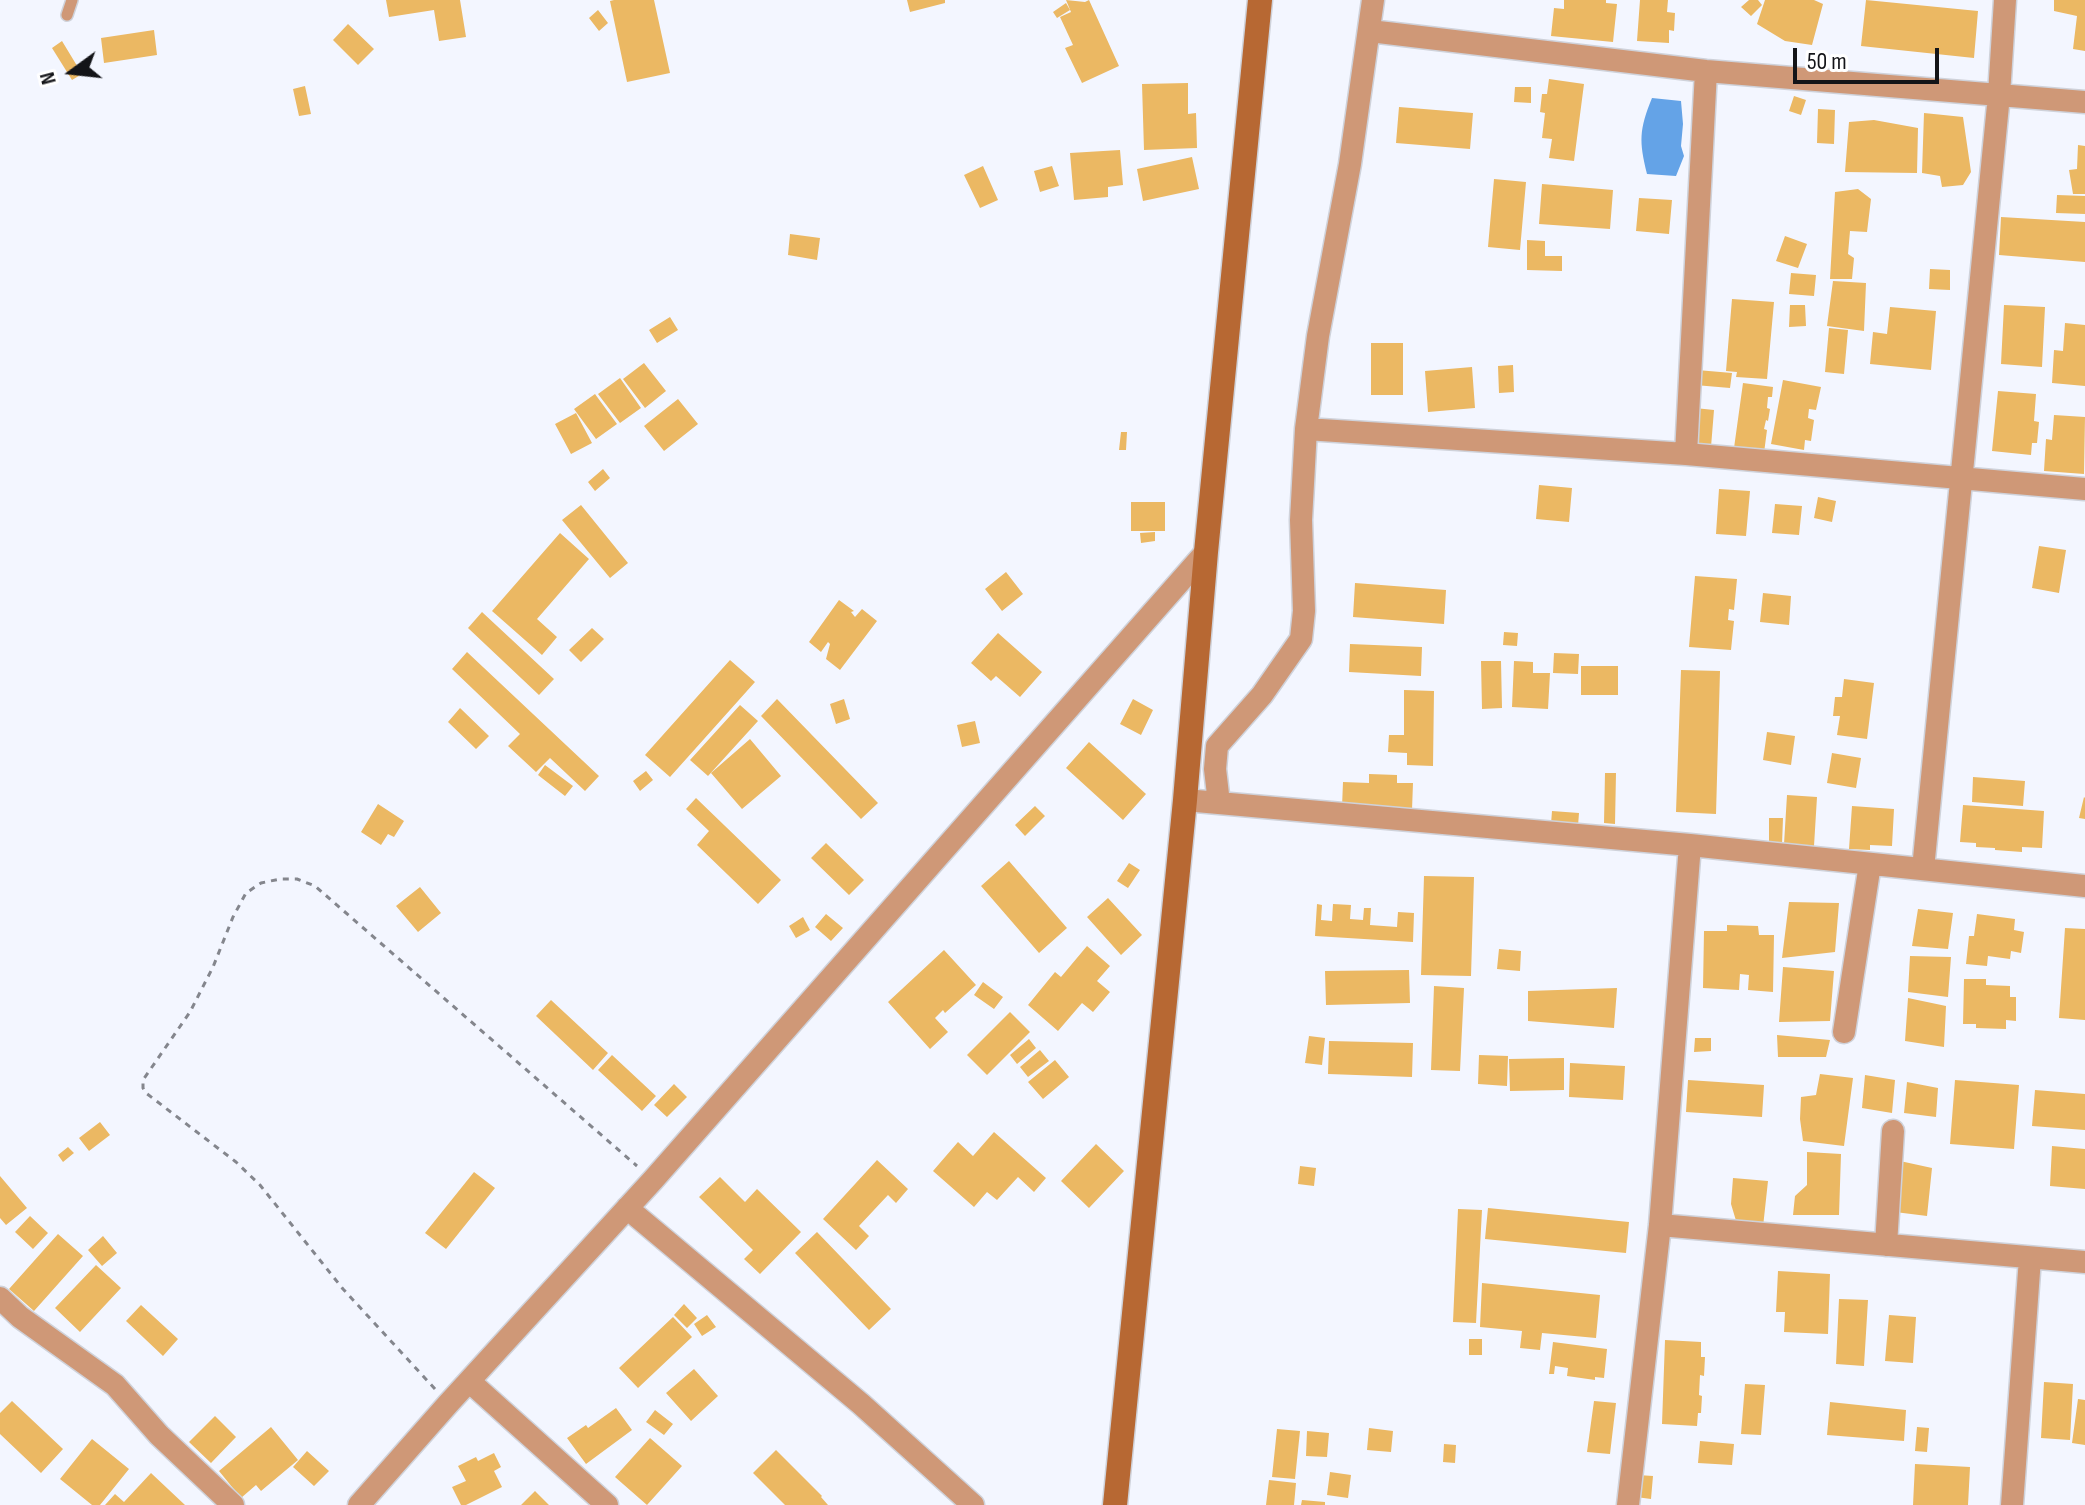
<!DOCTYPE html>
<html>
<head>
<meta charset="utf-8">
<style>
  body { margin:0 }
  #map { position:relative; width:2085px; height:1505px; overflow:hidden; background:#f3f6ff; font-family:"Sofia Sans Condensed",sans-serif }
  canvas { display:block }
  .north { position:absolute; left:32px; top:32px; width:80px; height:80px; -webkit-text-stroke:6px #fff; paint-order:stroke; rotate:255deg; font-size:22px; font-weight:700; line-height:32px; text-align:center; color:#131418 }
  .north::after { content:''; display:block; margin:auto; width:28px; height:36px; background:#131418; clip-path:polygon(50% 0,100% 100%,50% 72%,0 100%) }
  .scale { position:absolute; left:1793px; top:48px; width:146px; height:36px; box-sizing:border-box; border:4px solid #131418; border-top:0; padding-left:10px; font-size:24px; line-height:28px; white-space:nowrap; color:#131418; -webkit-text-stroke:6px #fff; paint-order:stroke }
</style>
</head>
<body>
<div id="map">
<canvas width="2085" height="1505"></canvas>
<div class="north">N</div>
<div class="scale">50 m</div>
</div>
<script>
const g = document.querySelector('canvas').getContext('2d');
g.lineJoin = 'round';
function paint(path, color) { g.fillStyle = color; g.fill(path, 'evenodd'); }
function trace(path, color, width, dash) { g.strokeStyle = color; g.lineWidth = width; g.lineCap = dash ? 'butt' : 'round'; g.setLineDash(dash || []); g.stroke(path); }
paint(new Path2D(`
  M1652,98L1681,101L1683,124L1681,146L1684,156L1676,176L1647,174C1639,141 1639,130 1652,98Z`), '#64a3e7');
paint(new Path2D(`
  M386,0H460L466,37L439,41L434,10L389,17Z
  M614,0H654L670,73L627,82L610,1Z
  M907,0H945V3L910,12Z
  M1066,0L1085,2L1089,0L1119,66L1082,83L1065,48L1073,45L1060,17L1071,12Z
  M1564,0H1606V3L1617,4L1613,42L1551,36L1554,8L1564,9Z
  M1640,0H1668L1667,12L1675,13L1674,31L1669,30V43L1637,41Z
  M1749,0H1758L1762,5L1751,16L1741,7Z
  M1765,0H1814L1823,4L1812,45L1785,41L1757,24Z
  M1866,0L1978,11L1974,58L1861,46Z
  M2054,0H2085V51L2073,49L2077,16L2054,11Z
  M1066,3L1070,10L1057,18L1053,12Z
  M598,10L608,23L599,31L589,18Z
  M348,24L374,49L358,65L333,40Z
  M154,30L157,55L104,63L101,38Z
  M62,41L82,74L72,80L52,48Z
  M1549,79L1584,84L1574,161L1549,158L1552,139L1542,138L1545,113L1540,112L1542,94H1547Z
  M1188,83V114L1196,113L1197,148L1144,150L1142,84Z
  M305,86L311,114L299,116L293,89Z
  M1515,87H1531V103L1514,102Z
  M1794,96L1806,100L1801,115L1789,111Z
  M1399,107L1473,113L1470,149L1396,143Z
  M1818,109L1835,110L1834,144L1817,143Z
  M1924,113L1963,117L1971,172L1963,185L1942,187L1940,176L1922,173Z
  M1874,120L1918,128L1917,173L1845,172L1849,122Z
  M2078,145L2085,146V194H2073L2069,170L2077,169Z
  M1120,150L1123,185L1108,187V197L1074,200L1070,153Z
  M1192,157L1199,189L1143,201L1137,169Z
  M983,166L998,200L980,208L964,175Z
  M1052,166L1059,186L1040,192L1034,171Z
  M1494,179L1526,182L1520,250L1488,247Z
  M1542,184L1613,190L1610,229L1539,224Z
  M1858,189L1871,199L1867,232L1850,231L1848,254L1854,258L1852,279H1830L1835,192Z
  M2057,195L2085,196V214L2056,213Z
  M1639,198L1672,200L1669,234L1636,231Z
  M2001,217L2085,222V262L1999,255Z
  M790,234L820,238L817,260L788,255Z
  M1785,236L1807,244L1798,268L1776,261Z
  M1527,240L1545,241V256H1562V271L1527,270Z
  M1930,269L1950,270V290L1929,289Z
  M1791,273L1816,275L1814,296L1789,294Z
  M1833,281L1866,283L1864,331L1827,326Z
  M1732,299L1774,302L1767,379L1736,377L1737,372L1726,371Z
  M1790,305H1805L1806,326L1789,327Z
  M2004,305L2045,307L2042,367L2001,364Z
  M1890,307L1936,311L1931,370L1870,364L1873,332L1887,334Z
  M670,317L678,330L657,343L649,330Z
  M2065,323L2085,325V386L2052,383L2054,350L2063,351Z
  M1829,328L1848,330L1844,374L1825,372Z
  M1371,343H1403V395H1371Z
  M644,363L666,391L645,408L623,379Z
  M1513,365L1514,392L1499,393L1498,366Z
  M1472,367L1475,408L1428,412L1425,371Z
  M1697,370L1732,373L1730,388L1695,385Z
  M620,378L641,408L620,423L598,394Z
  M1783,380L1821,387L1816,410L1809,409L1808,418L1814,420L1811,441L1805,440L1804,450L1771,444Z
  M1743,383L1773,387L1772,397H1768L1767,408L1770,409L1768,421L1766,420L1764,429L1767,430L1764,453L1734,448Z
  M1998,391L2036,394L2034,421L2039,422L2037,443H2032L2031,455L1992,451Z
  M595,394L617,424L596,439L574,409Z
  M678,399L698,424L664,451L644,426Z
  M1695,408L1714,410L1711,447L1692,445Z
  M576,413L592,443L571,454L555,424Z
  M2054,415L2085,417L2084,474L2044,471L2046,439L2052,440Z
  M1121,432H1127L1126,450H1119Z
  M603,469L610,478L595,491L588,482Z
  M1539,485L1572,488L1569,522L1536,519Z
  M1719,489L1750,491L1746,536L1716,534Z
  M1818,497L1836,501L1832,522L1814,518Z
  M1131,502H1165V531H1131Z
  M1775,504L1802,506L1799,535L1772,533Z
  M581,505L628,563L610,578L562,520Z
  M1155,532V541L1141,543L1140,533Z
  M560,533L589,559L537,619L557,637L542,655L492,611Z
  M2039,546L2066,550L2059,593L2032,588Z
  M1006,572L1023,594L1002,611L985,589Z
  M1695,576L1737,579L1734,610L1729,609L1728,620L1734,621L1731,650L1689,647Z
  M1355,583L1446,590L1444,624L1353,617Z
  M1763,593L1791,596L1789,625L1760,622Z
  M839,600L854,611L851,612L855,617L862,609L877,621L840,670L826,659L830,644L828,642L821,652L809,642Z
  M482,612L554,679L539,695L468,628Z
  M592,628L604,639L581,662L569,650Z
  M1504,632L1518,633L1517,646L1503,645Z
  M998,633L1042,672L1020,697L996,676L991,681L971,663Z
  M1350,644L1422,647L1421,676L1349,672Z
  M467,652L599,776L585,791L550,758L536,772L508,746L520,734L452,669Z
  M1554,653L1579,654L1578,674L1553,673Z
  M730,660L755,682L670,777L645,755Z
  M1481,661H1501L1502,708L1482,709Z
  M1514,661L1533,662V673H1550L1548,709L1512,707Z
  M1581,666H1618V695H1581Z
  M1681,670L1720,671L1716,814L1676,812Z
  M1844,679L1874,683L1867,739L1837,735L1840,716H1833L1835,697H1842Z
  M1404,690L1434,691L1433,766L1407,765V753L1388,752L1389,735H1404Z
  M777,699L878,803L861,819L761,716Z
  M844,699L850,719L836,724L830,704Z
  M1133,699L1153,710L1141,735L1120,724Z
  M740,705L758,721L708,776L690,760Z
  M460,708L489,736L476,749L448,722Z
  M975,721L980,743L962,747L957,725Z
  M1767,732L1795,736L1791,765L1763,760Z
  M750,739L781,776L742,809L711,773Z
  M1089,742L1146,794L1123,820L1066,768Z
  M1832,753L1861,758L1856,788L1827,783Z
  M545,765L573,786L565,796L538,775Z
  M646,771L653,780L640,791L633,781Z
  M1605,773H1616L1615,824L1604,823Z
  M1369,774L1397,775V783H1413L1412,810L1342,807L1343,782L1369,783Z
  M1973,777L2025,781L2023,806L1972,802Z
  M1787,795L1817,797L1814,846L1784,844Z
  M2084,797L2085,798V819L2079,818Z
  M696,798L781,880L758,904L697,845L709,831L686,809Z
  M378,804L404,821L394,837L388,834L381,845L361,832Z
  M1963,805L2044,811L2042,848L2022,847V852L1995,850V848L1976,847V843L1960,842Z
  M1035,806L1045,816L1025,836L1015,825Z
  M1852,806L1894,809L1892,846L1870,845V850L1849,849Z
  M1552,811L1579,813L1578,826L1551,824Z
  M1769,818H1783L1782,845H1769Z
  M826,843L864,880L849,895L811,858Z
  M1009,861L1067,928L1039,953L981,886Z
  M1129,863L1140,870L1128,888L1117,881Z
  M1424,876L1474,877L1471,976L1421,975Z
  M420,887L441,913L418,932L396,906Z
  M1108,898L1142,935L1121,955L1087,917Z
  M1789,902L1839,903L1835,952L1782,958Z
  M1317,904L1322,905L1321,920L1332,921L1333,904L1351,905L1350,919L1363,920L1364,908H1371L1370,925L1397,927L1398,912L1414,913L1413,942L1315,936Z
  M1918,909L1953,913L1948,949L1912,946Z
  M826,914L843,928L831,941L815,927Z
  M1977,914L2015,919L2014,930L2024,932L2021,953L2011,951L2010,959L1988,956L1987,966L1966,964L1969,936H1974Z
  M803,917L810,930L796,938L789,926Z
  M1727,925L1758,926L1759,935H1774L1773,992L1748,990L1749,975L1740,974L1739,990L1703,988L1704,931H1727Z
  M2065,928L2085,929V1020L2059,1018Z
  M1087,946L1110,966L1097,981L1110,992L1093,1012L1082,1003L1058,1031L1028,1005L1055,972L1061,977Z
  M1499,949L1521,951L1520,971L1497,969Z
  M944,950L976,985L945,1013L943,1010L935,1018L948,1032L930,1049L888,1002Z
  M1910,956L1951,957L1948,997L1908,992Z
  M1783,967L1834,971L1830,1021L1779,1022Z
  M1409,970L1410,1003L1326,1005L1325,971Z
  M1964,979H1986V985L2010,986V997H2016V1021L2006,1020V1029L1976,1028V1024H1963Z
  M983,982L1003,997L994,1009L974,995Z
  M1434,986L1464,988L1460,1071L1431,1070Z
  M1617,988L1614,1028L1528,1021V991Z
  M1908,998L1946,1006L1944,1047L1905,1041Z
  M551,1000L608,1053L593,1070L536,1016Z
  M1010,1012L1030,1032L987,1075L967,1055Z
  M1777,1035L1830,1040L1826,1057H1778Z
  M1309,1036L1325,1038L1322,1065L1305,1063Z
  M1695,1038H1711V1051L1694,1052Z
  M1029,1039L1036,1048L1017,1064L1010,1055Z
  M1329,1041L1413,1043L1412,1077L1328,1074Z
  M1040,1050L1049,1061L1028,1077L1020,1067Z
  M612,1055L656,1096L642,1111L598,1070Z
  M1479,1055L1508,1056L1507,1086L1478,1084Z
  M1564,1058V1090L1510,1091L1509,1059Z
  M1055,1060L1069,1077L1043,1099L1028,1082Z
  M1570,1063L1625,1066L1623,1100L1569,1097Z
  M1820,1074L1853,1078L1844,1146L1803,1141L1800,1119L1801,1097L1816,1095Z
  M1865,1075L1895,1080L1892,1113L1862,1108Z
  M1688,1080L1764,1085L1762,1117L1686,1112Z
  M1955,1080L2019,1085L2014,1149L1950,1144Z
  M1907,1082L1938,1088L1936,1117L1904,1113Z
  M674,1084L687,1097L667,1117L654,1105Z
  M2035,1090L2085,1094V1130L2032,1126Z
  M100,1122L110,1135L89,1151L79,1138Z
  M994,1132L1046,1178L1034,1192L1018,1177L997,1200L987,1192L974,1207L933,1171L958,1142L973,1156Z
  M1096,1144L1124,1171L1089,1208L1061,1181Z
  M2052,1146L2085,1149V1189L2050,1186Z
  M68,1147L74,1153L63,1162L58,1155Z
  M1807,1152L1841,1154L1839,1215H1793L1795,1196L1807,1185Z
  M877,1160L908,1189L896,1203L888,1195L859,1226L869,1236L856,1250L823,1219Z
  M1900,1161L1932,1168L1927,1216L1895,1212Z
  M1300,1166L1316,1168L1314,1186L1298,1184Z
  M474,1172L495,1188L446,1249L425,1233Z
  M0,1176L27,1208L6,1225L0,1218Z
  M720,1177L745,1202L757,1189L801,1232L760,1274L744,1259L753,1250L699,1197Z
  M1733,1178L1768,1181L1763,1227L1737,1224L1731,1204Z
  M1488,1208L1629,1222L1626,1253L1485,1239Z
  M1458,1209L1482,1210L1476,1323L1453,1322Z
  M30,1216L48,1233L33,1249L15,1232Z
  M817,1232L891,1309L869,1330L795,1253Z
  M58,1234L83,1256L34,1311L9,1289Z
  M103,1236L117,1253L102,1266L88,1250Z
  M96,1265L121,1288L80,1332L55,1308Z
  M1778,1271L1830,1274L1828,1334L1784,1332L1785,1312H1776Z
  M1482,1283L1600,1295L1596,1338L1542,1333L1540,1350L1520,1348L1522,1331L1480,1327Z
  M1839,1299L1868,1300L1864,1366L1836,1364Z
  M684,1304L697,1318L687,1328L674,1315Z
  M141,1305L178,1339L163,1356L126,1321Z
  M707,1315L716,1327L702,1336L694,1324Z
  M1889,1315L1916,1317L1913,1363L1885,1361Z
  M673,1317L692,1337L638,1388L619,1368Z
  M1469,1339H1482V1355H1469Z
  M1665,1340L1701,1342V1357H1705L1704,1376L1700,1375L1699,1395L1702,1396L1701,1413H1698L1697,1426L1662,1424Z
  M1553,1342L1607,1349L1604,1378L1595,1377V1380L1567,1376L1568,1368L1555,1366L1554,1374H1549Z
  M694,1369L718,1396L691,1421L666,1393Z
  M2044,1382L2073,1384L2070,1440L2041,1438Z
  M1745,1384L1765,1385L1761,1435L1741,1434Z
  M2078,1399L2085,1400V1445L2072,1443Z
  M12,1401L63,1449L41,1473L0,1434V1413Z
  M1594,1401L1616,1403L1610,1454L1587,1452Z
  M1830,1402L1906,1410L1904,1441L1827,1435Z
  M616,1408L632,1430L586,1464L567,1438L586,1425L588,1428Z
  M655,1410L673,1424L664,1435L646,1422Z
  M215,1416L236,1437L211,1463L189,1442Z
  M271,1427L298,1460L261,1491L256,1485L241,1498L219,1471Z
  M1917,1427L1929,1428L1927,1452L1915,1451Z
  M1369,1428L1393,1431L1391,1452L1367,1450Z
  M1277,1429L1300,1431L1295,1479L1272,1477Z
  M1307,1431L1329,1433L1327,1457L1306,1456Z
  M650,1438L682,1466L647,1505L615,1477Z
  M92,1439L129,1469L100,1505H92L60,1479Z
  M1700,1441L1734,1444L1732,1465L1698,1463Z
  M1444,1444L1456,1445L1455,1463L1443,1462Z
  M776,1450L822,1496L821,1497L828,1505H785L753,1473Z
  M307,1451L329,1471L314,1486L293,1467Z
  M494,1453L501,1467L494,1471L502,1487L466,1505H461L452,1487L466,1481L458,1466L476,1457L478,1461Z
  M1915,1464L1970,1467L1968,1505H1913Z
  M1330,1472L1351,1475L1348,1498L1327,1495Z
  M151,1473L185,1505H105L115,1494L124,1502Z
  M1638,1475L1653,1476L1651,1499L1636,1497Z
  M1269,1480L1296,1483L1294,1505H1266Z
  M535,1491L549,1505H521Z
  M1302,1500L1325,1502V1505H1301Z`), '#ebb863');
const service = new Path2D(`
  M67,15L72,0`);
const minor = new Path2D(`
  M1370,31L1706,71L2085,102
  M1306,429L1686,454L2085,489
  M1686,454L1706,71
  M1185,800L1690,845L2085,886
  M1219,803L1215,769L1217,746L1262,695L1301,639L1304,611L1301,520L1306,429L1318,336L1350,164L1373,0
  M1923,869L1999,95L2005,0
  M1844,1032L1870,864
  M627,1208L861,1404L973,1505
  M1660,1225L2085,1262
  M1886,1245L1893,1131
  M0,1298L20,1317L115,1385L159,1435L233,1505
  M469,1381L607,1505
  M359,1505L448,1404L653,1180L1206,552
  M1628,1505L1660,1225L1690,845
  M2012,1505L2030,1258`);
const secondary = new Path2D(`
  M1115,1505L1185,800L1206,552L1260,0`);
trace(service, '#cfd2da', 14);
trace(minor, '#cfd2da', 25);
trace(secondary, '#cfd2da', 27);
trace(new Path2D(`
  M435,1389L343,1289L260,1185L236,1162L146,1093L143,1088V1080L190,1012L213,967L233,917L246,893L261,883L280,879H297L315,886L637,1166`), '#84868d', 3, [6, 6]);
trace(service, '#cf9877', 11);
trace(minor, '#cf9877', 22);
trace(secondary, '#b76833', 24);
</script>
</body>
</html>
